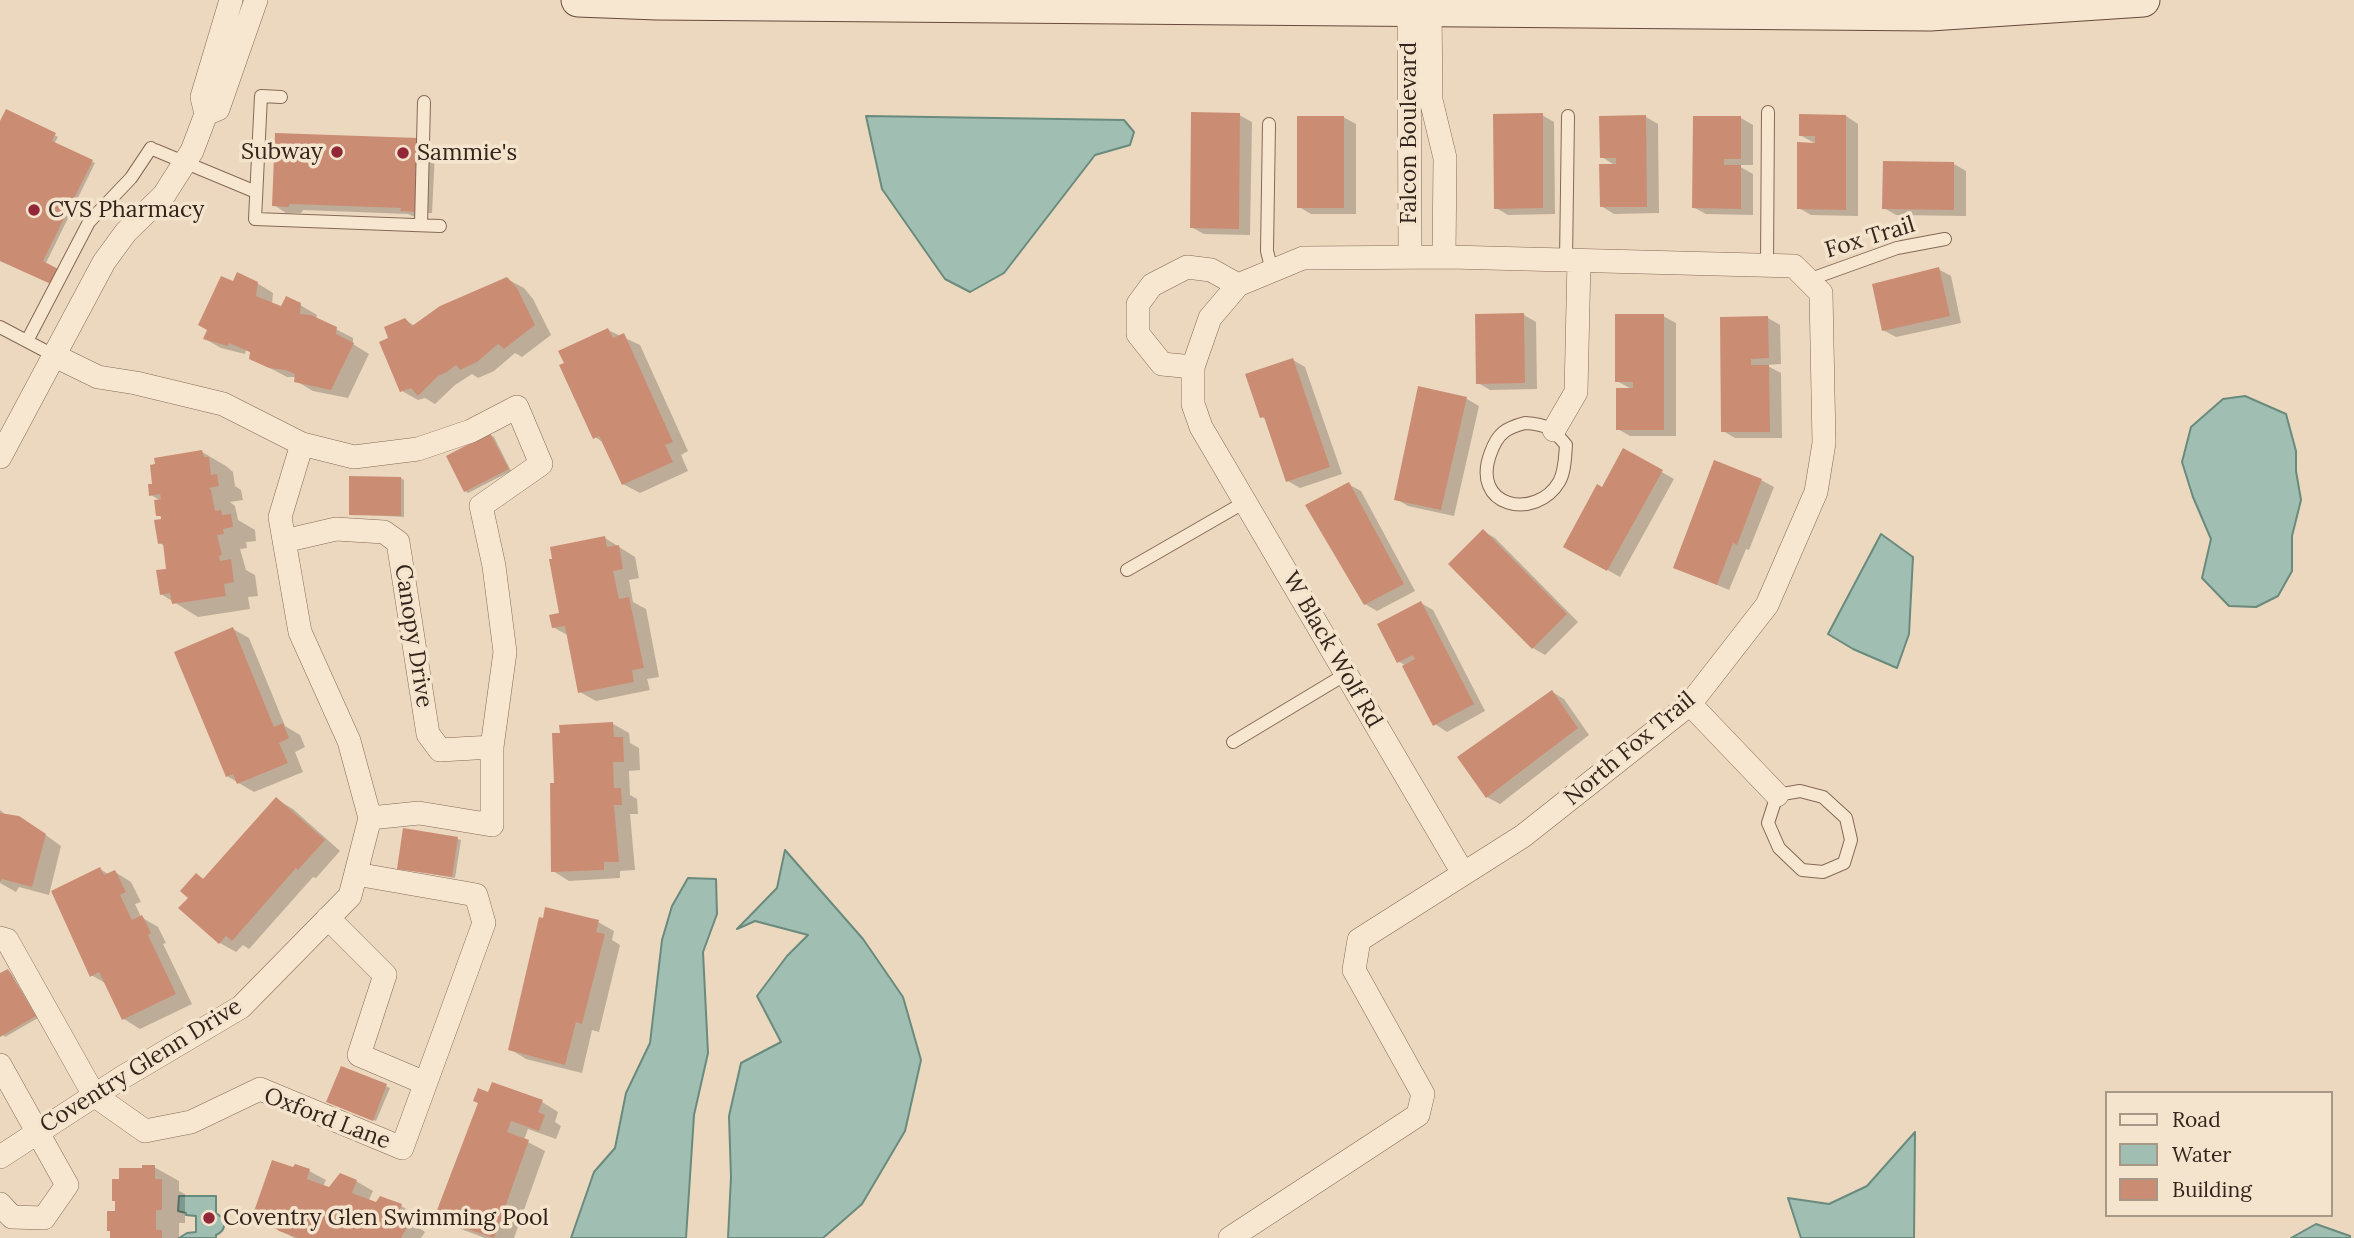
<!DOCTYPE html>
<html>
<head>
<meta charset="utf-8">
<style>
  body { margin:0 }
  #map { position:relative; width:2354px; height:1238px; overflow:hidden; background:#ecd8be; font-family:Lora,serif }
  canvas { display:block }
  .legend { position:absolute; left:2105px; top:1091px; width:228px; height:126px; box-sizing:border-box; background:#f4e4cd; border:2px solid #a79786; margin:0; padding:9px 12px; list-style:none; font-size:21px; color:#34241b }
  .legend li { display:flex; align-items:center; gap:14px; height:35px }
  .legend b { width:35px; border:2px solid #a79786 }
</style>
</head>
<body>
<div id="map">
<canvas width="2354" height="1238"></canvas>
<ul class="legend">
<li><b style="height:9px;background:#f8e7d0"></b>Road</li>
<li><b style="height:19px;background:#a1beb2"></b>Water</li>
<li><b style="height:19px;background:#ca8d74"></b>Building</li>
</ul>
</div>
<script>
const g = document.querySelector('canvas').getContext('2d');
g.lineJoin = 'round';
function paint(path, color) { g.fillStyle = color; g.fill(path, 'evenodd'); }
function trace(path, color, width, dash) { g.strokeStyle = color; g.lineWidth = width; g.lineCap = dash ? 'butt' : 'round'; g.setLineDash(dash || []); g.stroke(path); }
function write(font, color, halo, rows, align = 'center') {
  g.font = font + ' Lora,serif'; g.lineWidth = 7; g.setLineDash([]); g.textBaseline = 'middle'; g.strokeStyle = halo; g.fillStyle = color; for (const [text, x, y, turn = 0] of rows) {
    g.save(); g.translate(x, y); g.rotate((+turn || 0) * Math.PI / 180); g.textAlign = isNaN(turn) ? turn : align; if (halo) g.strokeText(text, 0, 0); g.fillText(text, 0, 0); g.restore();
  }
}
const water = new Path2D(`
  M866,116L1124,120L1134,132L1130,145L1095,155L1004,273L970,292L945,279L882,189Z
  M2245,396L2286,414L2296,451V471L2301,500L2292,536V571L2278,596L2256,607L2229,606L2202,578L2211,539L2193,497L2182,462L2191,427L2223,399Z
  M1881,534L1913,557L1909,634L1897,668L1853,649L1828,634Z
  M785,850L863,939L903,997L921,1060L905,1131L862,1204L823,1238H728L731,1177L729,1116L741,1063L781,1042L757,996L787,956L808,935L755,921L737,929L777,888Z
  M688,878L716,879L717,914L703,952L708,1053L694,1115L686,1238H571L594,1172L615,1148L626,1093L650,1043L662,940L672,906Z
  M1915,1132L1914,1238H1801L1788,1198L1829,1204L1867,1186Z
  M179,1196H216V1213L224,1219C225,1227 224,1231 216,1235V1238H179L187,1233L196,1232V1216L186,1215V1213L178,1211Z
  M2316,1224L2350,1236V1238H2291Z`);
paint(water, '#a1beb2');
trace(water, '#698b7e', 2);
paint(new Path2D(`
  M7,111L58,137L54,144L95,163L45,265L0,259V126Z
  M1239,115L1252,122L1250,235L1204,234L1191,227Z
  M1542,115L1554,122L1555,214L1508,215L1496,208Z
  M1846,116L1858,124V216L1811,215L1799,208L1816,144L1800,135Z
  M1343,117L1356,124V214H1311L1299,207Z
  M1646,117L1658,124L1659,213L1614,214L1601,206L1616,166L1602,157Z
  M1741,118L1753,125V165H1737L1753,174V215L1706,214L1693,207Z
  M418,140L435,152L432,213H428V218L415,217L408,214L303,210L301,213H286L274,205Z
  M1954,164L1966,171V216L1896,215L1884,208Z
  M1938,269L1951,276L1961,323L1896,337L1883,330Z
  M507,279L524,288L533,299L551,335L522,357L515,353L494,371L478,378L472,374L455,385L435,404L425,398L418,400L402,391L390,339L405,320L415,326Z
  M257,283L273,293L272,304L282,309L300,305L317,315L316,319L353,338V344L369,354L348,398L313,391L296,381L297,377H287L268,367L252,353L246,350L245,354L221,348L205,339L234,284Z
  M1524,315L1536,322L1537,389L1490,390L1478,383Z
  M1663,316L1676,323V436H1630L1618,429L1633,390L1617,381Z
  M1768,318L1780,325L1781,364L1766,365L1781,373L1782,438H1735L1723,431L1722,319Z
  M608,330L640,345L688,451L681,455L688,471L640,493L623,484L604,443L595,437Z
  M1293,360L1305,367L1342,474L1300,488L1288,481L1267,420L1262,417Z
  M1419,389L1467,399L1479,406L1454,516L1408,506L1396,499Z
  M490,435L494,437L511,471L468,493L465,491Z
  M1624,451L1674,479L1620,577L1565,546L1603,489Z
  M202,452L226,466L233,472L235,486L241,490L243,500L230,502L235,506L238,520L255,530L256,541L246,542L247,548L240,549L246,570L255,575L258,596L248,597L250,609L198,617L161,594L168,570L165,546L159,543L163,518L158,515L161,501L151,495Z
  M401,478L404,480V517L350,514Z
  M1761,480L1774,487L1749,550L1746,549L1729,590L1675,567Z
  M1348,484L1361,491L1415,591L1377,611L1365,604Z
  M1483,531L1495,538L1578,622L1545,655L1533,648Z
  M605,538L635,557L639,578L629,580L633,602L646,609L659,677L647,679L650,690L596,701L580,692L569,636L553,627Z
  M1421,603L1433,610L1485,711L1447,732L1435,724L1406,666L1398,661Z
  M233,629L249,638L285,726L300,735L305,747L295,752L303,772L254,792L227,776Z
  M1552,692L1564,699L1589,735L1500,804L1487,797Z
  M613,724L629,733L630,743L639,748L640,770L629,771L630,795L637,799L638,814H630L635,870L620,871V878L569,881L553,871Z
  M276,799L293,809L340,851L316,878L313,877L249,949L243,945L236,952L220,943L197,875L205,880Z
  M0,810L6,815L36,828L61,846L49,895L19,887L16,892L0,883Z
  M457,839L461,840L455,878L399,868Z
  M100,869L110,875L115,872L131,882L141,902L135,904L141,917L158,927L166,943L163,944L192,1004L140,1029L124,1019L107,984L91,975Z
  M598,922L614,931L612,940L620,945L599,1032L592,1030L582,1073L526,1059L510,1049Z
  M8,971L11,973L38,1018L5,1037L0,1032V975Z
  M342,1068L390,1088L376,1121L332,1103Z
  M489,1094L542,1102L558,1112L555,1122L561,1126L556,1139L528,1129L524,1140L545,1151L514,1238H485L453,1226L437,1217Z
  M154,1167L179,1181V1191L185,1194V1223H179V1238H112L117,1213L144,1170Z
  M293,1170L309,1171L326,1180L323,1186L330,1189L356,1181L373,1191L368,1202L401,1206L417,1215L414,1224L425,1232L421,1238H294L254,1216Z`), '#0003');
paint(new Path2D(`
  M6,109L56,133L52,141L93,160L43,261L60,270L53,285L0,261V121Z
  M1191,112L1240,113L1239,229L1190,228Z
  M1543,113V208L1494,209L1493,114Z
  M1799,114L1846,115V210L1797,209V142L1815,143V136H1799Z
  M1646,115L1647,207H1600L1599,164H1616V158H1600L1599,116Z
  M1297,116H1344V208H1297Z
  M1693,116H1741V159H1724V165H1741V209L1692,208Z
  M275,133L418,138L416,212L400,211L401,208L290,204L288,207L272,206Z
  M1883,161L1954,162V210L1882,209Z
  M1939,267L1950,316L1882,331L1872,284Z
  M237,272L258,282L256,296L281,306L286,296L301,303L300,314L311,315L337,327L336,334L354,343L331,390L294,382L295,374L285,370L269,368L249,359L250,352L229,343L228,346L203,339L207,330L198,325L221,276L233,281Z
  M507,277L517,288L535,325L504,349L498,344L477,362L460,370L456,365L447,372L438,376L418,396L411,388L400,392L379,342L388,338L384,327L405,318L412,326L440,306Z
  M1524,313L1525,383L1476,384L1475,314Z
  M1615,314H1664V430H1616V388H1633V382H1615Z
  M1768,316L1769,358L1751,359V365H1769L1770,432H1721L1720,317Z
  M608,328L613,338L624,333L673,442L665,445L673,462L622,485L599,436L593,439L559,365L564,363L558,351Z
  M1293,358L1330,467L1286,482L1264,417L1260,418L1245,374Z
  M1418,386L1467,397L1441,510L1394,500Z
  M490,433L509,469L464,492L446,456Z
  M1623,448L1663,470L1607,571L1563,547L1597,484L1602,487Z
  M202,450L204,457H209L211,475L217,474L219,486L209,488L211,490L215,511L221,510L222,515L231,514L233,527L223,529L224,534L217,535L222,555L219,556L220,561L231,559L234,582L224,584L226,596L172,604L170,593L160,595L156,570L166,569L163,543L158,544L154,520L161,519V516H156L154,500L161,499L160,494L149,496L148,484H152L150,465L155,464L154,458Z
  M1714,460L1762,479L1737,545L1733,543L1717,585L1673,568Z
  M349,476L401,477V516L349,515Z
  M1349,482L1404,584L1364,605L1305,505Z
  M1483,529L1567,614L1532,649L1448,564Z
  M605,536L607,547L619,545L623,569L613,571L619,599L629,597L644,668L632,670L634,682L578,693L565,626L552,628L549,615L559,613L549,559H552L550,547Z
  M1421,601L1474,704L1433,726L1402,666L1415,659L1413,655L1397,663L1377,624Z
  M233,627L274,727L283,723L289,738L279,743L288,763L237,784L233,774L226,777L174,652Z
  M1552,690L1578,728L1486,798L1457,757Z
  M613,722L614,737H623L624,762H613L614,788H621L622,805H614L619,862H604V870L551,872L550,783H554L552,733H560L559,725Z
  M276,797L325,840L298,870L296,868L232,941L226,936L219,944L178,908L188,898L180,891L196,873L203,879Z
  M0,813L19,816L46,834L32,887L2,879L0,882Z
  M403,828L458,837L452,877L397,869Z
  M100,867L104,875L115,870L126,892L120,895L132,920L142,915L151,933L148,935L176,994L122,1020L99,972L90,977L51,891Z
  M545,907L599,920L596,932L605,934L582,1024L576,1022L565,1065L508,1050L539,917L543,918Z
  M8,969L36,1016L0,1037V973Z
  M341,1066L387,1084L373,1121L326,1102Z
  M492,1082L543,1100L538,1112L545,1115L539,1131L511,1121L507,1132L529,1140L494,1238L434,1218L478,1103L473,1101L478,1088L488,1092Z
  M272,1160L293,1167L295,1164L310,1169L307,1179L329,1187L340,1173L357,1180L352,1193L376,1202L380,1196L402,1204L399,1213L410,1222L401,1238H298L279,1231L267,1222L252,1217Z
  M142,1165H155V1179H162V1210H156V1230H162V1238H110V1231H107V1211H115V1201H112V1179H119V1168H142Z`), '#ca8d74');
const lane = new Path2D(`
  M281,97L261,96L255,219L440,226
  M1269,124L1267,251L1272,271
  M155,150L256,192
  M421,225L424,102
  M1566,261L1568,116
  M1767,265L1768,112
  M1808,280L1897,248L1945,239
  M0,327L55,356
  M27,341L89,222L131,178L151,148
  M1525,423C1547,424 1553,429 1566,445C1565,457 1565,472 1559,482C1536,521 1469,508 1491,452C1498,433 1506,428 1525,423Z
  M1127,570L1245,502
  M1233,742L1346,674
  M1800,791L1823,797L1846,818L1851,840L1844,863L1823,872L1802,870L1779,848L1768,823L1777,795Z`);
const street = new Path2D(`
  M1409,9L1410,257
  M1430,9L1431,100L1445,158L1444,257
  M206,114L218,109L256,0
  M1193,367L1162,364L1138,334V304L1152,285L1187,267L1211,270L1238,285
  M1554,430L1576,392L1579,261
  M302,444L354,457L418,449L471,431L517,407L541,464L481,506L494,566L505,652L492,747V825L419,813L370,818
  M0,457L104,262L126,232L164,195L192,151L206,114L202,97L231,0
  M284,541L336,529L384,532L398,542L428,734L440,750L492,747
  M1690,704L1777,795
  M328,918L385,975L359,1055L425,1083
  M0,938L7,940L94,1095L145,1131L191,1122L260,1089L402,1148L484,923L476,895L356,874
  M0,1065L67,1185L44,1218L12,1217L0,1204
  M0,1157L123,1077L241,1007L350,896L370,818L349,741L300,632L280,517L302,444L223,404L136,383L98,377L55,356
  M1230,1238L1418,1115L1423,1094L1354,970L1359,940L1523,836L1690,704L1767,605L1816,492L1824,443L1821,293L1794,266L1450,257L1303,258L1238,285L1210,318L1193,367V404L1201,427L1463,873`);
const secondary = new Path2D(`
  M578,0L657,3L1930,14L2143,0`);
trace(lane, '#846957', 14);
trace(street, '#846957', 24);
trace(secondary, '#664a3a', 35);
trace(lane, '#f8e7d0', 12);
trace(street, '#f8e7d0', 23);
trace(secondary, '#f8e7d0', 33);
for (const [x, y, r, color] of [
  [337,152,7,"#922837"],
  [403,153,7,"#922837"],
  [34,210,7,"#922837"],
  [209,1218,7,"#922837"]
]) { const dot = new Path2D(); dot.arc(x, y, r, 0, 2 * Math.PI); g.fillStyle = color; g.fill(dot); trace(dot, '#f4e4cd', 2.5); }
write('23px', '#34241b', '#f4e4cd', [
  ["Falcon Boulevard",1409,133,-90],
  ["Fox Trail",1870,238,-17],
  ["Canopy Drive",413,636,81],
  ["W Black Wolf Rd",1332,650,60],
  ["North Fox Trail",1630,749,-40],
  ["Coventry Glenn Drive",141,1066,-32],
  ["Oxford Lane",327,1119,21]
]);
write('23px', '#34241b', '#f4e4cd', [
  ["Subway",323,152,"right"],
  ["Sammie's",417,153],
  ["CVS Pharmacy",48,210],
  ["Coventry Glen Swimming Pool",223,1218]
], 'left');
</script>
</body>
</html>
